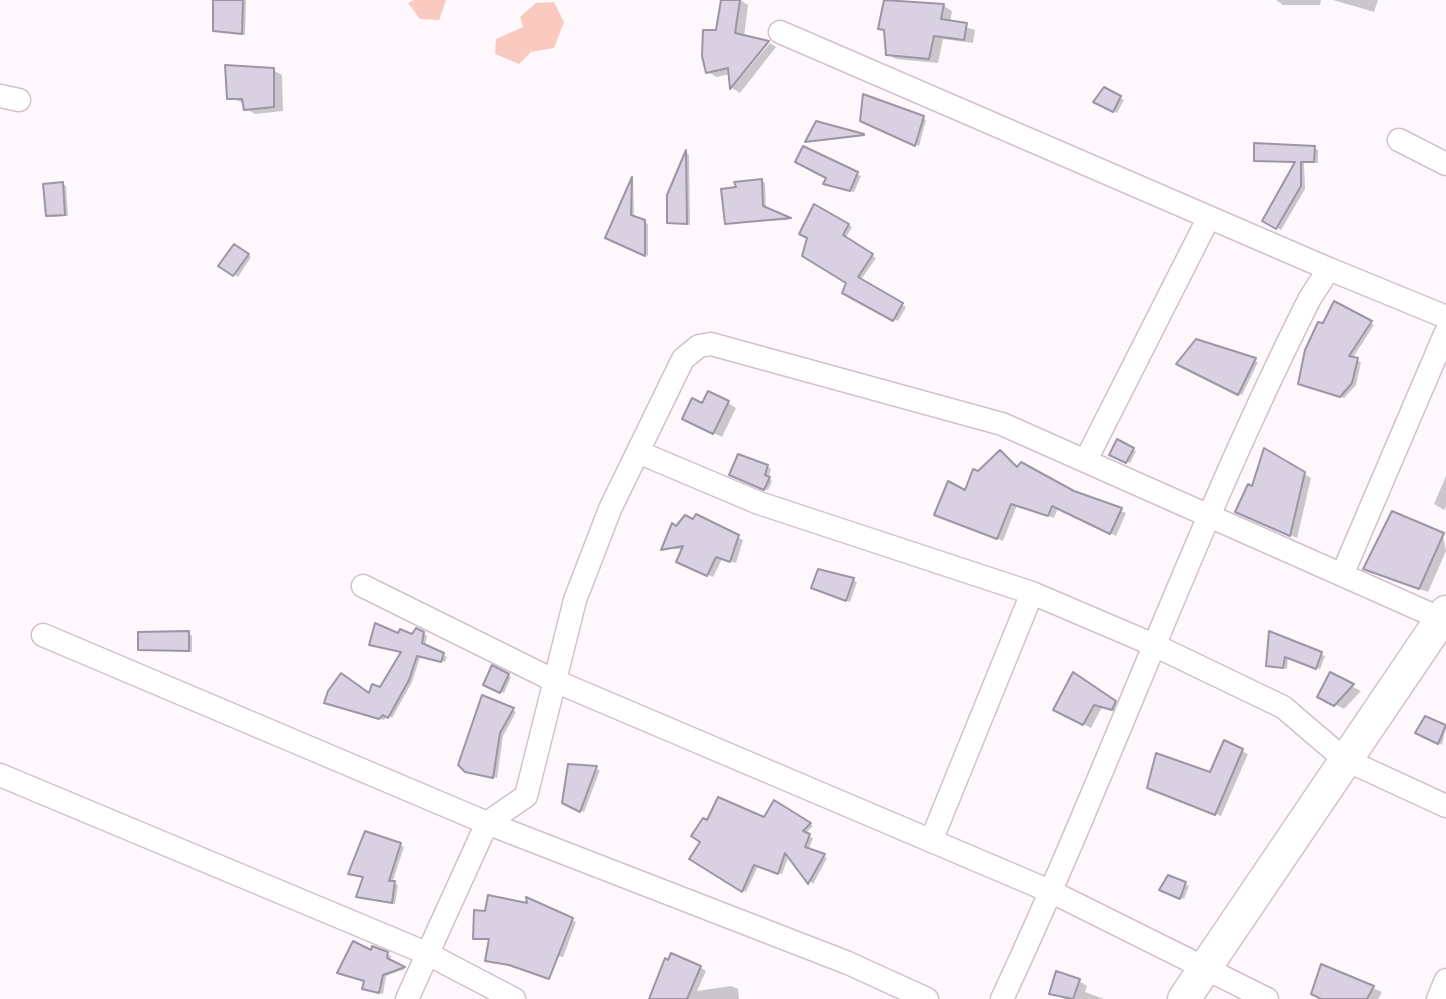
<!DOCTYPE html>
<html>
<head>
<meta charset="utf-8">
<style>
  body { margin:0 }
  canvas { display:block; background:#fef7fc }
</style>
</head>
<body>
<canvas width="1446" height="999"></canvas>
<script>
const g = document.querySelector('canvas').getContext('2d');
g.lineJoin = 'round';
function paint(path, color) { g.fillStyle = color; g.fill(path, 'evenodd'); }
function trace(path, color, width, dash) { g.strokeStyle = color; g.lineWidth = width; g.lineCap = dash ? 'butt' : 'round'; g.setLineDash(dash || []); g.stroke(path); }
paint(new Path2D(`
  M414,0H446L439,20L420,19L408,3Z
  M554,2L564,22L554,48L531,52L519,64L495,54L496,39L523,27L520,17L536,3Z`), '#facac0');
paint(new Path2D(`
  M220,0H246L245,35L218,30Z
  M723,0H740L748,5L744,37L730,74L717,77L708,72Z
  M886,0L944,6L952,11L950,22L975,30L973,43L943,39L938,63L896,59L888,54L886,32L880,28Z
  M1276,0H1321L1320,5H1283Z
  M1333,0H1378L1374,12Z
  M770,43L776,47L740,93L732,88Z
  M273,70L282,75L283,111L255,114L246,109L245,103L229,98Z
  M1105,90L1124,100L1117,113L1096,101Z
  M923,118L926,120L919,146L866,123Z
  M817,123L863,136L811,142L808,141Z
  M1314,148L1318,150V163H1304L1305,189L1281,230L1265,221L1297,163L1256,160Z
  M804,149L861,176L854,192L826,184L829,177Z
  M687,153L689,155L690,225L669,221V195Z
  M633,180L634,218L648,224V256L607,238Z
  M761,181L765,183L766,210L789,220L727,223Z
  M62,184L66,186L68,216L51,217L47,215Z
  M814,207L852,227L845,239L876,258L860,281L906,307L898,321L844,292L849,282Z
  M235,246L251,257L238,277L221,266Z
  M1335,304L1374,325L1352,359L1361,362L1356,385L1344,398L1304,385Z
  M1196,341L1258,362L1242,395L1179,364Z
  M728,403L736,408L722,437L693,423L703,406Z
  M1118,442L1136,451L1130,463L1112,454Z
  M1265,451L1311,478L1297,538L1244,515Z
  M1006,456L1019,469L1126,513L1116,536L1058,508L1054,518L1017,505L1003,541L942,517L966,493L979,473Z
  M767,466L771,469L768,478L772,481L768,490L735,476Z
  M1446,476V507L1444,510L1434,504Z
  M697,517L743,540L736,563L722,559L713,577L684,564V549H663L677,529Z
  M1443,535L1446,551L1428,592L1373,573Z
  M853,580L857,582L850,602L817,589Z
  M417,630L427,636L425,647L447,657L445,662L420,657L412,682L392,718L388,715L384,720L330,704L370,696L381,689L403,653L375,646L400,636L413,637Z
  M188,633L192,636V652L140,649Z
  M1271,634L1325,656L1320,669L1288,657L1287,669L1268,665Z
  M493,668L511,677L504,693L485,684Z
  M1331,675L1361,691L1344,709L1320,696Z
  M1081,679L1122,707L1120,713L1102,707L1091,728L1056,709Z
  M483,698L516,712L503,736L497,778L466,771Z
  M1426,718L1446,727L1442,745L1418,732Z
  M1242,751L1248,754L1221,816L1155,790L1211,774Z
  M570,766L600,770L584,812L565,802Z
  M775,803L813,826L805,834L813,838L808,851L827,858L813,884L789,855L782,874L758,866L746,892L692,859L764,820Z
  M400,845L404,847L392,883L398,885L395,904L359,896Z
  M1169,877L1189,886L1184,899L1162,889Z
  M529,900L576,922L563,957L532,953L528,971L487,960L491,940L475,938L530,906Z
  M372,953L387,954L391,956L390,961L405,969L386,976L383,994L364,988Z
  M700,967L706,971L697,991L731,986L738,989L739,999H652Z
  M1079,981L1087,986L1085,992L1104,999H1065L1051,993Z
  M1373,988L1382,992L1378,999H1324Z`), '#0003');
const building = new Path2D(`
  M213,0H243L242,34L213,31Z
  M721,0H740L735,33L769,41L730,89L728,68L706,73L702,56L703,30H716Z
  M884,0L944,4L941,19L967,23L964,40L934,36L929,59L886,55L884,30L878,29Z
  M225,65L274,68V107L244,110L242,99H227Z
  M1104,87L1121,96L1113,112L1093,102Z
  M863,94L924,116L915,146L860,121Z
  M816,121L864,134V135L805,142Z
  M1254,143L1315,146L1314,162H1301V186L1276,229L1262,221L1295,162L1254,161Z
  M803,146L858,172L850,191L823,184L826,178L795,162Z
  M686,150L687,224L667,223V195Z
  M632,177L631,215L645,220V256L605,238Z
  M762,179L763,206L791,218L725,224L721,189L736,187L734,182Z
  M63,182L65,215L46,216L43,184Z
  M814,204L849,224L843,235L873,254L858,277L903,303L893,321L842,293L846,283L802,256L807,238L799,234Z
  M234,244L249,254L233,276L218,266Z
  M1334,301L1372,321L1349,356L1358,358L1352,383L1340,397L1298,384L1305,350L1318,322L1323,323Z
  M1196,339L1256,358L1238,395L1176,364Z
  M708,391L729,401L713,434L682,419L692,398L702,403Z
  M1117,439L1134,448L1126,463L1109,455Z
  M1264,448L1305,472L1290,536L1235,512L1248,484L1252,486Z
  M1000,450L1017,467L1021,462L1074,491L1122,508L1110,534L1052,506L1048,516L1011,504L997,539L934,515L948,481L965,490L973,469L978,471Z
  M738,454L768,465L765,475L770,477L764,490L729,475Z
  M1392,511L1444,533L1419,589L1363,569Z
  M696,514L739,535L730,562L716,557L707,576L676,562L683,546L661,550L672,523L676,526L685,515L693,519Z
  M818,569L854,578L846,601L811,588Z
  M375,623L398,633L400,629L412,634L416,628L424,632L422,643L444,653L441,662L417,656L409,680L388,718L383,715L379,719L324,703L328,691L341,673L369,693L372,684L380,687L401,652L369,645Z
  M189,631V651L138,650V632Z
  M1269,631L1322,652L1316,669L1285,657L1283,668L1266,666Z
  M492,665L509,674L500,693L483,685Z
  M1073,672L1116,701L1112,710L1094,705L1083,725L1053,710Z
  M1330,672L1354,684L1334,706L1317,697Z
  M482,695L514,708L500,733L493,778L465,772L458,765Z
  M1425,716L1446,725L1438,744L1415,733Z
  M1224,740L1243,749L1215,815L1147,788L1156,753L1210,772Z
  M568,764L597,766L580,812L562,803Z
  M718,797L764,817L774,800L811,823L803,831L810,834L805,847L825,854L808,884L785,853L778,874L754,865L742,892L689,859L700,842L691,836L703,818L707,820Z
  M365,831L401,843L389,881H395L392,903L356,897L363,877L348,874Z
  M1168,875L1186,882L1180,899L1159,890Z
  M488,895L527,903L526,897L573,918L549,979L509,965L485,961L489,939H473L474,910L485,911Z
  M353,941L371,950L372,946L388,952L387,958L405,967L383,975L379,993L362,989L364,981L337,973Z
  M671,953L701,966L687,999H649L665,958L668,960Z
  M1321,964L1374,986L1367,999H1321L1311,994Z
  M1056,971L1080,979L1073,999L1049,994Z`);
paint(building, '#d9d0e1');
trace(building, '#9d95a5', 2);
const street = new Path2D(`
  M780,32L1329,269
  M0,96L19,100
  M1399,140L1446,164
  M638,452L759,503L1032,593L1154,645L1283,707L1344,759L1446,806
  M1086,460L1208,219
  M1342,575L1446,332
  M363,586L555,681L1052,892L1267,999
  M43,635L487,823L526,796L575,600L610,509L683,359L699,346L711,344L1002,424L1446,621
  M0,775L426,953L514,999
  M931,841L1032,593
  M407,999L487,823L848,963L927,999
  M1002,999C1110,768 1195,526 1310,298L1329,269L1446,317
  M1438,999L1446,980`);
const secondary = new Path2D(`
  M1184,999L1446,612`);
trace(street, '#d2c1cd', 25);
trace(secondary, '#d2c1cd', 35);
trace(street, '#fff', 22);
trace(secondary, '#fff', 32);
</script>
</body>
</html>
